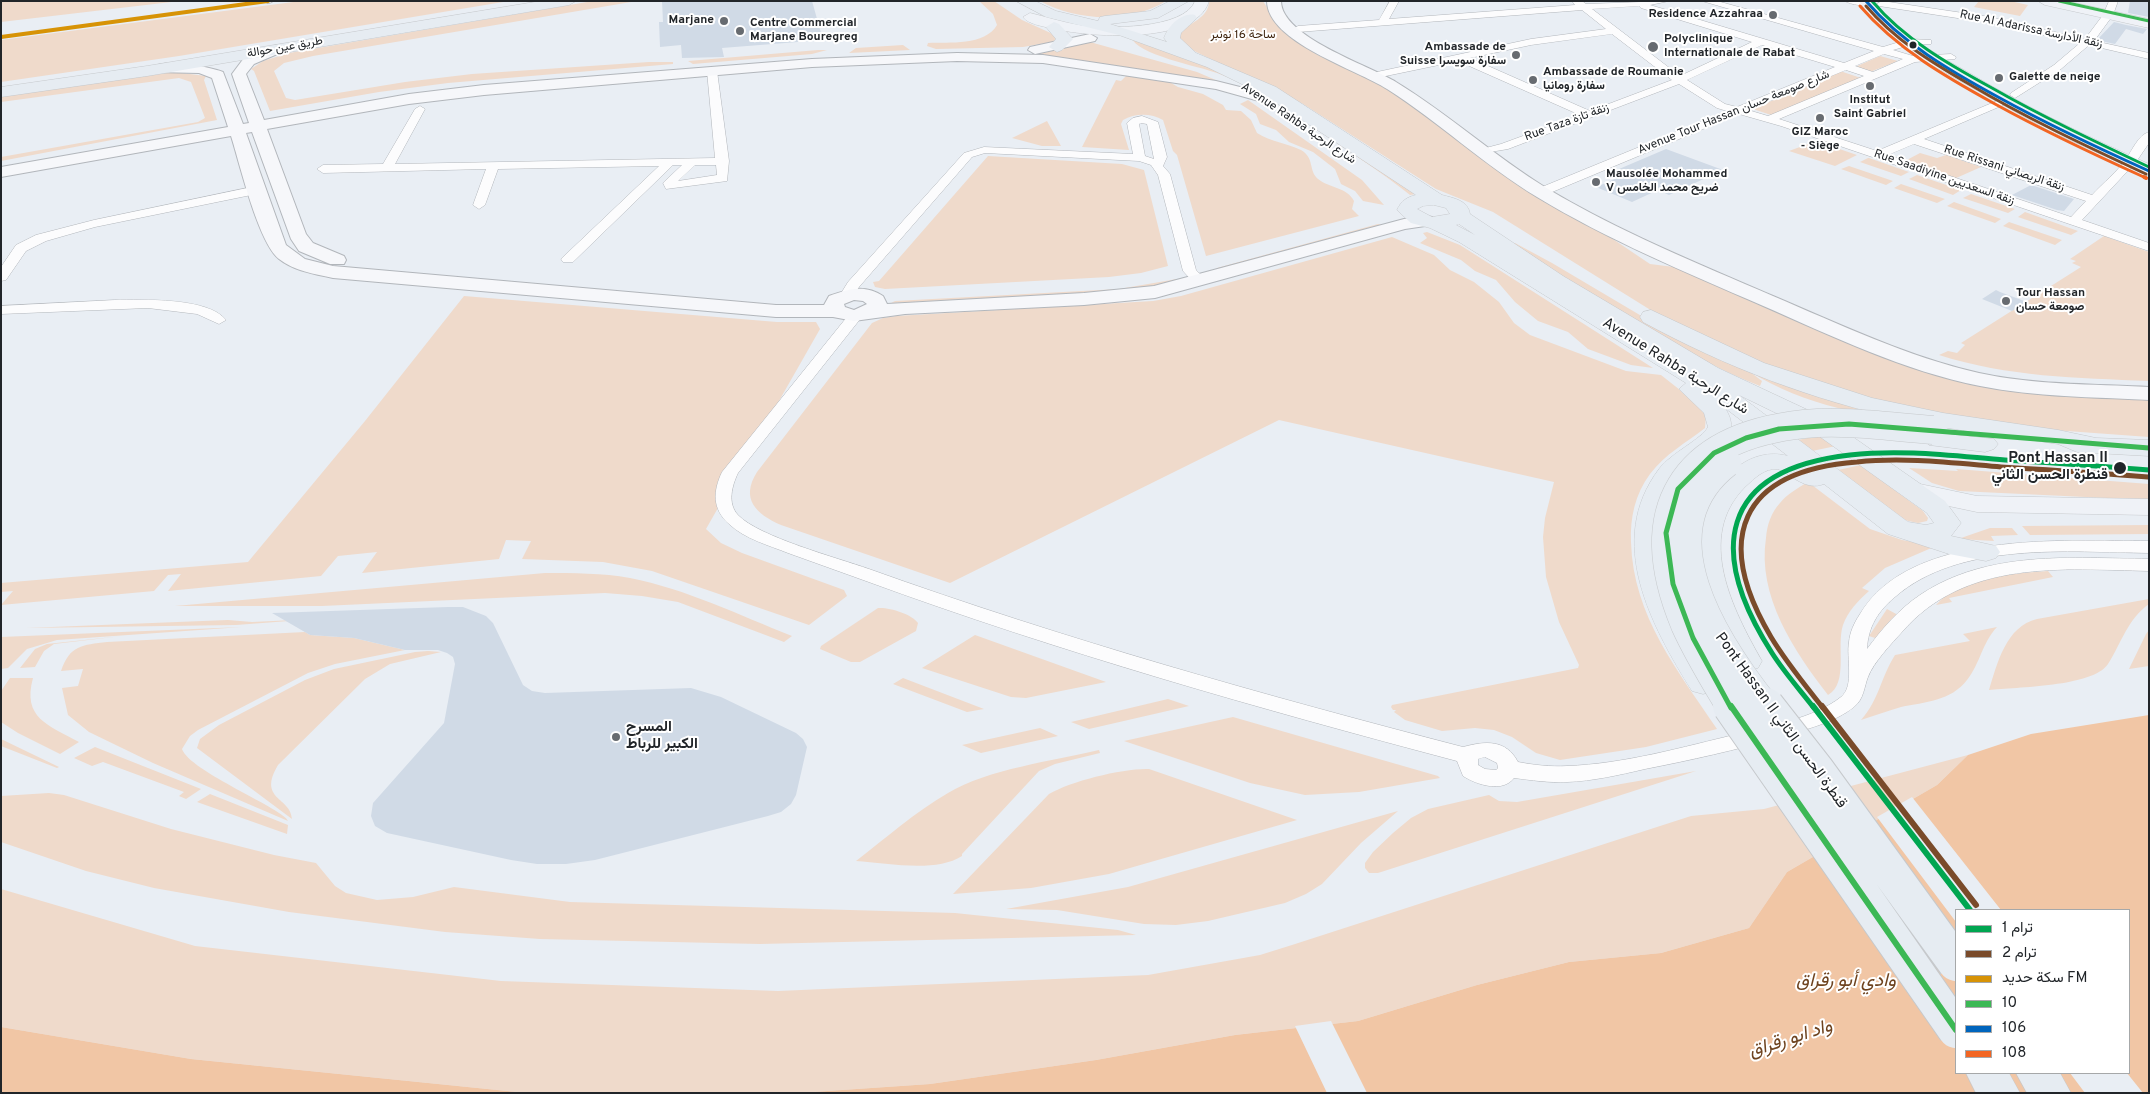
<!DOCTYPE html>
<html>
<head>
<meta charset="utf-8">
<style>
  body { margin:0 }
  #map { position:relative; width:2150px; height:1094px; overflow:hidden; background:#e9eef4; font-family:Overpass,Vazirmatn,sans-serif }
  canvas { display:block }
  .frame { position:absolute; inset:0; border:2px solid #212529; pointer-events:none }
  .legend { position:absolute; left:1955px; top:909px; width:175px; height:165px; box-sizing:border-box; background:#fff; border:1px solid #a6a8a9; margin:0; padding:6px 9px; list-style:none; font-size:15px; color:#212529 }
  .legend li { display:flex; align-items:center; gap:10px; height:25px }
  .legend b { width:25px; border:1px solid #a6a8a9 }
</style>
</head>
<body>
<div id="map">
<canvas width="2150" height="1094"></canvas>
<div class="frame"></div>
<ul class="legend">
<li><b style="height:6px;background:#00a651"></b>ترام 1</li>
<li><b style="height:6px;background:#7a4b2a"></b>ترام 2</li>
<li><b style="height:6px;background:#d79306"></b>سكة حديد FM</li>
<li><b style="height:6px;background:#3cb855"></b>10</li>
<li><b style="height:6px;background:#0065bd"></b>106</li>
<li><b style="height:6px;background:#f26522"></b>108</li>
</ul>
</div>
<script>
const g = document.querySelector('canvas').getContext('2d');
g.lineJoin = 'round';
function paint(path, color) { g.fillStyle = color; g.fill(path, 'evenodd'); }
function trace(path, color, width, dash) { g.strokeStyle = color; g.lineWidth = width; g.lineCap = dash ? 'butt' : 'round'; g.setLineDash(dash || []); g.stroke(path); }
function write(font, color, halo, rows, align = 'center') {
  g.font = font + ' Overpass,Vazirmatn,sans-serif'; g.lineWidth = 4; g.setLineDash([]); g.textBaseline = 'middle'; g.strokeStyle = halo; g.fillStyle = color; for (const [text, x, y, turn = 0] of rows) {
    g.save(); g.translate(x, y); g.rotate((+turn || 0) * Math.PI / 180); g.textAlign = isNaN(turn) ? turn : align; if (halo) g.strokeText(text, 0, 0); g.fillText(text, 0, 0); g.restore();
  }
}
paint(new Path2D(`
  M1,1H180L1,22Z
  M301,1H509L179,56L1,82V40Z
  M593,1H637L313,56L284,63L274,71L286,98L295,100L405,82L472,74L649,62H673V64L448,83L379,92L270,111L254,71L251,69L263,61L289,53Z
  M979,1H994L1022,20L1055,35L1057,41L1023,47L936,49L927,46L928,43C949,42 985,46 997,25L993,14Z
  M1040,1H1166C1129,24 1077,21 1040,1Z
  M1209,1H1263L1278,25L1299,43L1318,55L1391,90L1650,264L1674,267L1927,371L2149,397V437L2053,430L1925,411L1841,391L1787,374L1665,319L1493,212L1436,189L1303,104L1186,47L1180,41L1179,33C1189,23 1209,18 1209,1Z
  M1979,1H2010L2028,5L2020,16L1974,7Z
  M1131,37L1198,61L1255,87L1416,194L1410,195C1384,174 1356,156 1329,138C1293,113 1258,88 1217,73C1198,66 1137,55 1131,37Z
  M1090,42L1197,72L1218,81L1039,54Z
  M903,45L910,50L849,53L856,48Z
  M818,50H827L812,54L693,64L688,61Z
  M1880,56L1898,61L1870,72L1855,67Z
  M1840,71L1861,78L1774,116L1753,109Z
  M174,72L206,76L204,80L217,120L1,161V157L198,122L205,118L191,82L179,78L1,102V96Z
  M1128,74L1166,80L1178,87L1203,94L1223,105L1226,110L1241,111L1251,120L1257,133C1271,142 1287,143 1301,150C1315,158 1308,170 1318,179C1329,188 1347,187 1354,201L1352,209L1359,216L1206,256L1177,155L1173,151L1163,120C1151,113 1135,113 1123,120L1121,124L1129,150L1082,147L1116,80L1121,81Z
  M1248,100L1362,180L1384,205L1363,201L1355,191L1341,184L1335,169L1313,152L1289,142L1276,130L1260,124L1256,114L1240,104Z
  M1047,121L1061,146H1042L1012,138Z
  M1816,141L1857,155L1835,166L1789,151Z
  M1920,153L1937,158L1946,155L1981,167L1954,179L1903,162Z
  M988,156L1122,164L1144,170L1168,266L1141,273L1109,277L885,289L875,287L873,282L879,281Z
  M1868,158H1869L1909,172L1901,176L1860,162Z
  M1849,166L1893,181L1886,185L1841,169Z
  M1917,175L1961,190L1953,195L1909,179Z
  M1901,184L1945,199L1937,203L1894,188Z
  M1971,194L2015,209L2008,213L1963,198Z
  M1954,202L2001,219L1995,223L1947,206Z
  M2025,212L2078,231L2071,235L2018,217Z
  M2009,222L2062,240L2055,245L2003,226Z
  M1378,224L1383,225L1216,269L1217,268Z
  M1427,232L1460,245L1653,368L1631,365L1588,349L1568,332L1538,321L1515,302L1496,280L1475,271L1461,260L1420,243L1427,238L1423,233Z
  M2104,236L2149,252V381C2077,378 2008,377 1939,355L1948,351L1957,353L1965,345L1961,343L2081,267L2072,263L2076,261L2070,259Z
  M1392,237L1434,255L1450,270L1474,282L1499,302L1514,323L1530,335L1626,371L1661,375L1694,401L1706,415L1705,428C1686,443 1665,454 1650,474C1635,494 1630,518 1631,542C1633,616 1678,671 1717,729L1646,747L1560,760L1536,753L1512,737L1494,730L1475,728L1442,731L1405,720L1394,712L1396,710H1393L1391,707L1392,705L1578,668L1579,665L1559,622L1546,577L1543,537L1545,518L1554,482L1279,420L950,583L781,525C756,514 740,499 757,472L872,323L883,318L896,316L1153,301L1181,296Z
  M1515,243L1552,263L1655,324L1931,425C1866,415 1806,407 1749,371L1762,381L1760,386C1672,351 1593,295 1513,244Z
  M1177,279L1181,280L1133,291L891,303L895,301L1119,289Z
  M464,296L777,322H816L820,329L706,529L721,543L742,553L844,590L847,596L809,625L652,571L603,562L522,559L531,541L506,540L499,559L362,573L377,552L338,556L321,576L168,591L181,574L168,575L154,591L1,605L13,591L1,592V583L248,562L365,421Z
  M1821,435L1836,446L1812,451L1798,440Z
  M1861,465L1923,511L1928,518L1927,521L1918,523L1904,520L1838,470Z
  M1909,468L1958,471L1956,469L2149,484V500L1959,491L1932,483Z
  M1808,482L1870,529L1902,540L1936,546L1885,568L1862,588L1869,591C1858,601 1848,611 1843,625C1836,646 1849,683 1828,695C1794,651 1757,596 1766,538C1767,525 1771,513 1780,503C1787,494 1798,488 1808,482Z
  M2149,525V534L2030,535L2022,526Z
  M1990,528H2012L2018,535L1991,536L1994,541L1958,539Z
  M2048,571L2053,577L1949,598L1952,602L1936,605C1958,578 2016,573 2048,571Z
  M545,573C574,573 602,573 630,578C686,589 739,615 792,636L784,642L678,602L642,596L605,593L322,606H175Z
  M2149,599V604C2127,620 2122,642 2108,664C2093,687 2016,687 1989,690C1997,664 2006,626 2037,619Z
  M878,608C889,607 912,614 918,623L916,631L860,662H851L820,649L821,646Z
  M1887,609L1898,615L1875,638L1869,636Z
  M315,619L236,625L26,628L228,620L252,622Z
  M242,627L57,640L27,649L8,668L1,669V637Z
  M1997,627C1982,643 1980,664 1967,680C1951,701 1925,702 1901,707C1887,711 1874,716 1861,720C1880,698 1880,679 1895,655L1970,641L1963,634Z
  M2149,630V666L2129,669L2146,634Z
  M305,632L310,635L354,638L405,650L335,664L308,673L198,730L190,736L182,749C189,771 286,810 288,821L153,763L89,732L68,715L62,688L78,686L83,669L61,671C70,645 82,645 107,642Z
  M975,635L1106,682L1026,698L1011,697L922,668Z
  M122,636L54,644L44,651L35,667L20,668L35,649L47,644Z
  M428,651L441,652L390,664L365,679L278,765C257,800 291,797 292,819L197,748L200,739L219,725L305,680L334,669L415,652Z
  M10,678H33C22,718 48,725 79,742L60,754L18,733L1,722V691Z
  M903,678L984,709L967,712L893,684Z
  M1168,699L1189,706L1089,729L1071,722Z
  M1233,717L1438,776L1440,778L1359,792L1305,795L1250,783L1124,741Z
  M1040,728L1058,736L981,753L962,745Z
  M1,739L59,767L57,768L1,746Z
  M95,747L201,789L186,799L179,796L184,792L103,762L92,766L74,758Z
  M1099,750L1100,753L1055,764L1039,771L962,854V856C936,873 887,863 856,861C886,838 915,812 948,793C988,769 1053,761 1099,750Z
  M1968,755L1937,785L1787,872L1749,928L1661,953L1569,962L1477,985L1358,1021L1235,1035L1096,1060L930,1084L798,1093H527L191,1059L1,1027V889L195,946L501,981L778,991L1148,975L1260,955L1292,945L1691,816L1764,809Z
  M1149,769L1297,820L1109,874L1031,888L953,894L1049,794C1071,781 1124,768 1149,769Z
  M1696,771L1378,873H1369L1365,868V863L1373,852L1393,833L1411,818L1428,809L1489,795L1499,801L1517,802Z
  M49,793L64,795L171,829L274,855L316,863L335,886L346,893L377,900L413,897L454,887L570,902L955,913L1118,930L1136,935L760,944L540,939L445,932L289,912L154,888L86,871L1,842V796Z
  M210,794L288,825L287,834L197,802Z
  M1398,811L1361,843L1322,884L1306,894L1285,903L1208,921L1176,925L1144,924L1057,910L1006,909L1128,887Z`), '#efdacb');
paint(new Path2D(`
  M2149,715V1093H798L930,1084L1096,1060L1235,1035L1358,1021L1477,985L1569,962L1661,953L1749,928L1787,872L1937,785L1968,755L2031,734ZM1956,910H2129V1073H1956Z
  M1,1027L191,1059L527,1093H1Z`), '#f1c6a5');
paint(new Path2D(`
  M1912,797L2001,910H1956V922L1877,817Z
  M1331,1021L1367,1093H1327L1295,1026Z
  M2070,1073H2127L2143,1093H2085Z`), '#e9eef4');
paint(new Path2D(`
  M662,1H812L823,40L722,48L724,57L682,58L681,45L660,47L659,22H663Z
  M2130,1H2149V17L2128,13Z
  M2114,22L2126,25L2147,29L2143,34L2126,29L2115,44L2097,40Z
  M1666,149L1723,170L1669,195L1658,190L1632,202L1596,187L1622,176L1612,172Z
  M2031,185L2074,199L2064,211L2057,210L2012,195Z
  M1996,290L2000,292L2027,302L2012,311L1982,299Z
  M448,607H463L486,616L493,623L523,685L532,691L545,693L691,688L721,697L796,733L803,739L807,747L796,795L791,804L781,812L768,816L595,860L566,864H537L511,860L387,833L375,826L371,816L373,803L444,723L455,664L453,657L447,653L438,650H405L354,638L310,635L272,613Z`), '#d0dae6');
const street = new Path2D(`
  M1390,1H1399L1389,19L1575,5L1572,1H1582L1586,4L1669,1L1650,5L1844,63L1874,51L1702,1H1717L1883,47L1909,39L1931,40V44L1910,45L1893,50L1913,56L1951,54L1956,57L1955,59L1915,62L1779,119L1877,151L2004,98L2009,101L2008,103L1924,139L2092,195C2103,183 2117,172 2126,159C2132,151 2138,135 2149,132V143L2136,162L2082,220L2149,243V251L1781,126L1739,114L1545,195H1537L1535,192L1537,189L1727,111L1717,108L1679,84L1508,149L1478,154V150L1501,144L1580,115L1458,61L1381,77L1376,74L1377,72L1531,39L1606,29L1582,10L1298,32L1293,29L1298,26L1379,20ZM1639,6L1641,8L1752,42L1680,76L1592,9ZM1612,34L1672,80L1590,111L1470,58L1531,45ZM1762,45L1835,67L1737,107L1725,104L1687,80ZM1884,54L1903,59L1873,72L1855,66ZM1846,70L1864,76L1768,116L1748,110ZM1914,144L2086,201L2071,217L1888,155Z
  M1845,1H1871L1872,2C1866,7 1851,5 1845,1Z
  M1882,1L1990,17L2085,39L2103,15L2109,1H2118L2113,15L2094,41L2149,53V59L2089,45L2061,69L2015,98L2010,95L2011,93L2054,65L2080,43L1990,23L1879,6L1877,4Z
  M712,68L717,71L729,161L727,181L666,189L663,183L682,165H673L573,262H563L561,259L659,166L498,169L485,205L479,209L473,205L486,169L323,173L317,169L323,165L383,164L415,109L420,106L425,109L395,164L715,158L707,71ZM695,165H716L717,175L678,181Z
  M1142,116L1158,122L1167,157L1163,166L1170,174L1196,270L1207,281L1205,284H1195L1183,271L1158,175L1151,165L1139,161L985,153L972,157L859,287L852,298L847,299L840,295L848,282L964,153L984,147L1133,154L1127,123L1133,118ZM1141,123L1147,124L1154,159L1145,156L1139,124Z
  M257,186L263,190L261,193L95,227L46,241L26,251L6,280L1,281V267L16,245L36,235L94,220Z
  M115,300C142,300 208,297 226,320L219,324L197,314L148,308L1,314V306Z
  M856,311L863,315L861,318L738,473C732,486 727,503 738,515C759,537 838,558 869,569C1064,639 1263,695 1463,747C1485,741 1506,739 1518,762C1534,765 1550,767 1567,766C1624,764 1683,747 1738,734C1771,725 1813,719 1841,697C1855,686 1846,657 1849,642C1850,632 1854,623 1860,614C1910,530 2064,541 2149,541V553C2069,552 1959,541 1895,597C1878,611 1868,627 1867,649C1882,629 1899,609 1920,595C1987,550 2072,558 2149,559V571C2062,569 1965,559 1902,632C1892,643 1873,663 1868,677C1864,687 1864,699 1854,707C1834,723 1806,729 1781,737C1736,750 1691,760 1645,769C1619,775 1593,781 1567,782C1549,783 1531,780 1514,778C1503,793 1477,785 1463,776L1457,761C1257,708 1060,652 866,581C840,572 814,562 788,553C768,545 745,539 729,524C712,509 713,491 722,472L851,312ZM1485,757L1497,763L1498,768L1496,770L1485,769L1478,765V759Z`);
const secondary = new Path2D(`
  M1267,1H1281C1281,37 1369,65 1396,82C1449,114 1495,157 1548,189C1620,232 1697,263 1773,296C1839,324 1908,357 1979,373C2034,385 2092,384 2149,387V400C2092,397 2036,397 1980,386C1904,371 1832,336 1761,305C1685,272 1608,240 1537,197C1484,165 1439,122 1387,89C1358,70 1267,42 1267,1Z
  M1090,34L1097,38L1095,41L1035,54L1028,50L1030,47Z
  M277,45L284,49L282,52L254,64L246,74L264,120L409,94L484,85L812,59L957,53L1043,55L1216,81L1264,93L1267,96L1259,101L1216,89L1043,63L957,61L812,67L484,95L409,104L267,129L306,234L313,243L344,256L346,260L344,264H330L299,251L291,239L252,132L246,133L286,245L305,259L333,266L776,305H824L829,296C848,289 865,284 883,296L887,304L1084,293L1154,286L1404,219L1426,216L1432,217L1435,221L1432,225L1405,229L1155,298L1084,305L905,314L854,321L833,317H776L333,278C315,274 294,271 279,259C258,242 240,164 231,136L1,177V167L228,127L212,78L199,73L154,72L152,69C161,57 210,67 223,72L243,124L249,123L232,74L244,58ZM854,300L863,301L867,304L854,310L845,307L844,304Z`);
const primary = new Path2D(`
  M1195,1H1209C1196,46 1086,37 1050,28C1042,26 1028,24 1023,17L1030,13C1047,17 1062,22 1079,25C1104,29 1185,30 1195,1Z
  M1859,1H1874C1899,34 1936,54 1971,74C2028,108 2088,137 2149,164V176L2048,130L1930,64L1892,37L1870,16Z
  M2038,1H2066L2149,19V28L2045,5Z
  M1915,483L1977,496L2149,499V515L1977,512L1906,497L1902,491L1906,485Z`);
const highway = new Path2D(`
  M541,1H576L569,5L147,76L1,97V87L147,66Z
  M1016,1H1035L1056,11L1098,21L1100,17L1105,16L1150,11L1170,1H1189L1158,18L1110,24L1167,42L1164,38C1168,26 1182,12 1195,15L1197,18L1181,33L1180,38L1196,53L1276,87L1442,195C1453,198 1468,200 1470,214L1563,276L1718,368L1827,419L1945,501L1961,523L1951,536L1996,546L2000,552L1996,558L1986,561L1949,554L1888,534L1824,484C1806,491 1793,476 1778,469C1764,468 1755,478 1745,487C1695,537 1733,610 1762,661L1758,668L1747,671L1736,668C1699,605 1667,533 1729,474C1745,459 1765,450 1788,456L1725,408C1745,438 1711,447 1692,464C1682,473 1674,485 1668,498C1641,558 1689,633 1718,683L1714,691L1703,694L1692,691C1651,625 1605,541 1659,469C1671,453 1702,439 1708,427L1704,413L1679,389L1686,383L1459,242L1430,228L1411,223L1397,210C1401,201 1407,197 1416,195L1264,95L1207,67L1119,35L1046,17ZM1434,205L1446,208L1450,214L1432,217L1417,209L1423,206ZM1459,224L1475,235L1456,225ZM1739,395L1809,429L1927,513L1934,523L1926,525L1908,522Z
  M1054,22L1059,24L1073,39L1062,50L1057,52L1049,47L1056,39L1046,27Z
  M1651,310L1764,363L1872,398L1943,413L2058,430L2096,438L2149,440V456L2077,452L2058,444C2007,436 1956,431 1905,420C1812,400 1726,367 1643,322L1640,317L1643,312Z
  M1938,433L1994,439L1998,444L1994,449L1985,452L1929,445L1926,440L1929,435Z
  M1966,1073H2009L2020,1093H1976Z
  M2016,1073H2060L2071,1093H2027Z`);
trace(street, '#b2b6bb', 1);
trace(secondary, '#b2b6bb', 2);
trace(primary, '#c6c9cc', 1);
trace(highway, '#c6c9cc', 1);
paint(street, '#fcfcfd');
paint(secondary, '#f6f7fa');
paint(primary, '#eff2f7');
paint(highway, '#e6ecf2');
const rail = new Path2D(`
  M268,2L271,1`);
trace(rail, '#babbbd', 4);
trace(rail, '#fff', 2.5, [7]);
const highwayBridgeFar1 = new Path2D(`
  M1727,463C1640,530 1716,644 1767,708
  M1731,708C1715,681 1698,654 1685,625C1637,510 1682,437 1804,424C1847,420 1890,427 1933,430`);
const highwayBridge = new Path2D(`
  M1731,706L1956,1030
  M1766,706L1816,770L1956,963`);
trace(highwayBridgeFar1, '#c6c9cc', 29, []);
trace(highwayBridge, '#c6c9cc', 38, []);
trace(highwayBridgeFar1, '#e6ecf2', 28);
trace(highwayBridge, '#e6ecf2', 36);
trace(new Path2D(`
  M2059,1L2149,21`), '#3cb855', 3);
trace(new Path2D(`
  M1731,708L1693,638L1673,584L1666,533L1678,489L1714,453L1746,438L1779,429L1849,424L2149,448`), '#3cb855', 5);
trace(new Path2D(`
  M1731,706L1956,1030`), '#3cb855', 6);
trace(new Path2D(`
  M1866,1C1902,43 1950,71 1998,97C2047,124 2098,148 2149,171`), '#0065bd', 3);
trace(new Path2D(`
  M1860,6C1897,49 1946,77 1995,104C2044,131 2095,155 2146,178`), '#f26522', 3);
trace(new Path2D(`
  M2144,177L2146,178`), '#f26522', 4);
trace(new Path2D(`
  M1,37L268,1`), '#d79306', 4);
trace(new Path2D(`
  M1872,1C1904,39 1948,64 1992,88C2043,117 2096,142 2149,167`), '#00a651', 3);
trace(new Path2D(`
  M1814,708C1800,690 1784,672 1772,653C1708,553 1717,470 1850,455C1902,449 1954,456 2005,460C2053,463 2101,466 2149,470`), '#00a651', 5);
trace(new Path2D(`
  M1813,706L1970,910`), '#00a651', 6);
trace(new Path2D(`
  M1866,6C1895,40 1931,62 1969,84C2026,118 2086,146 2146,174`), '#7a4b2a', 3);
trace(new Path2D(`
  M1823,708C1805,685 1786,662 1771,637C1713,539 1739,471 1857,462C1905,457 1953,463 2001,467C2050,470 2099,473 2148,477`), '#7a4b2a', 5);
trace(new Path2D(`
  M1822,706L1976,905`), '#7a4b2a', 6);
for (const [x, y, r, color] of [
  [1773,15,5,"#676b70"],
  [724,21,5,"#676b70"],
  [740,31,5,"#676b70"],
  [1913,45,4.5,"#212529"],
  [1653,47,6,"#676b70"],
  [1516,55,5,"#676b70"],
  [1999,78,5,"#676b70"],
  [1533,80,5,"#676b70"],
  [1870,86,5,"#676b70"],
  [1820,118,5,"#676b70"],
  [1596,182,5,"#676b70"],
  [2006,301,5,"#676b70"],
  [2120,468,7,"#212529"],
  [616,737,5,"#676b70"]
]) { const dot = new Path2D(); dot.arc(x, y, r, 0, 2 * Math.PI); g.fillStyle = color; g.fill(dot); trace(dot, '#fff', 2); }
write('bold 12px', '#212529', '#fff', [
  ["Residence Azzahraa",1763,15,"right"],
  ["Marjane",714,21,"right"],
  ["Centre Commercial",750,24],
  ["Marjane Bouregreg",750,38],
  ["Polyclinique",1664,40],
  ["Internationale de Rabat",1664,54],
  ["Ambassade de",1506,48,"right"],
  ["Suisse سفارة سويسرا",1506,62,"right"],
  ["Ambassade de Roumanie",1543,73],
  ["سفارة رومانيا",1543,87],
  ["Galette de neige",2009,78],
  ["Institut",1870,101,"center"],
  ["Saint Gabriel",1870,115,"center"],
  ["GIZ Maroc",1820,133,"center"],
  ["- Siège",1820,147,"center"],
  ["Mausolée Mohammed",1606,175],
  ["V ضريح محمد الخامس",1606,189],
  ["Tour Hassan",2016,294],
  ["صومعة حسان",2016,308]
], 'left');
write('12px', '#212529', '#fff', [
  ["Rue Al Adarissa زنقة الأدارسة",2031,30,12],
  ["طريق عين حوالة",285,48,-10],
  ["Avenue Tour Hassan شارع صومعة حسان",1734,113,-22],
  ["Rue Taza زنقة تازة",1567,123,-20],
  ["Avenue Rahba شارع الرحبة",1298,124,34],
  ["Rue Rissani زنقة الريصاني",2004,169,18],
  ["Rue Saadiyine زنقة السعديين",1944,178,19]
]);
write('12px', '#3f250f', '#fff', [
  ["ساحة 16 نونبر",1243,36]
]);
write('15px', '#212529', '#fff', [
  ["Avenue Rahba شارع الرحبة",1675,367,32],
  ["Pont Hassan II قنطرة الحسن الثاني",1780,721,54]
]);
write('bold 15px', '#212529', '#fff', [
  ["Pont Hassan II",2108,459],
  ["قنطرة الحسن الثاني",2108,476]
], 'right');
write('bold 15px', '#212529', '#fff', [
  ["المسرح",626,728],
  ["الكبير للرباط",626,745]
], 'left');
write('italic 19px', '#6e431f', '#fff', [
  ["وادي أبو رقراق",1846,982],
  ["واد ابو رقراق",1791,1040,-18]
]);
</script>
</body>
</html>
